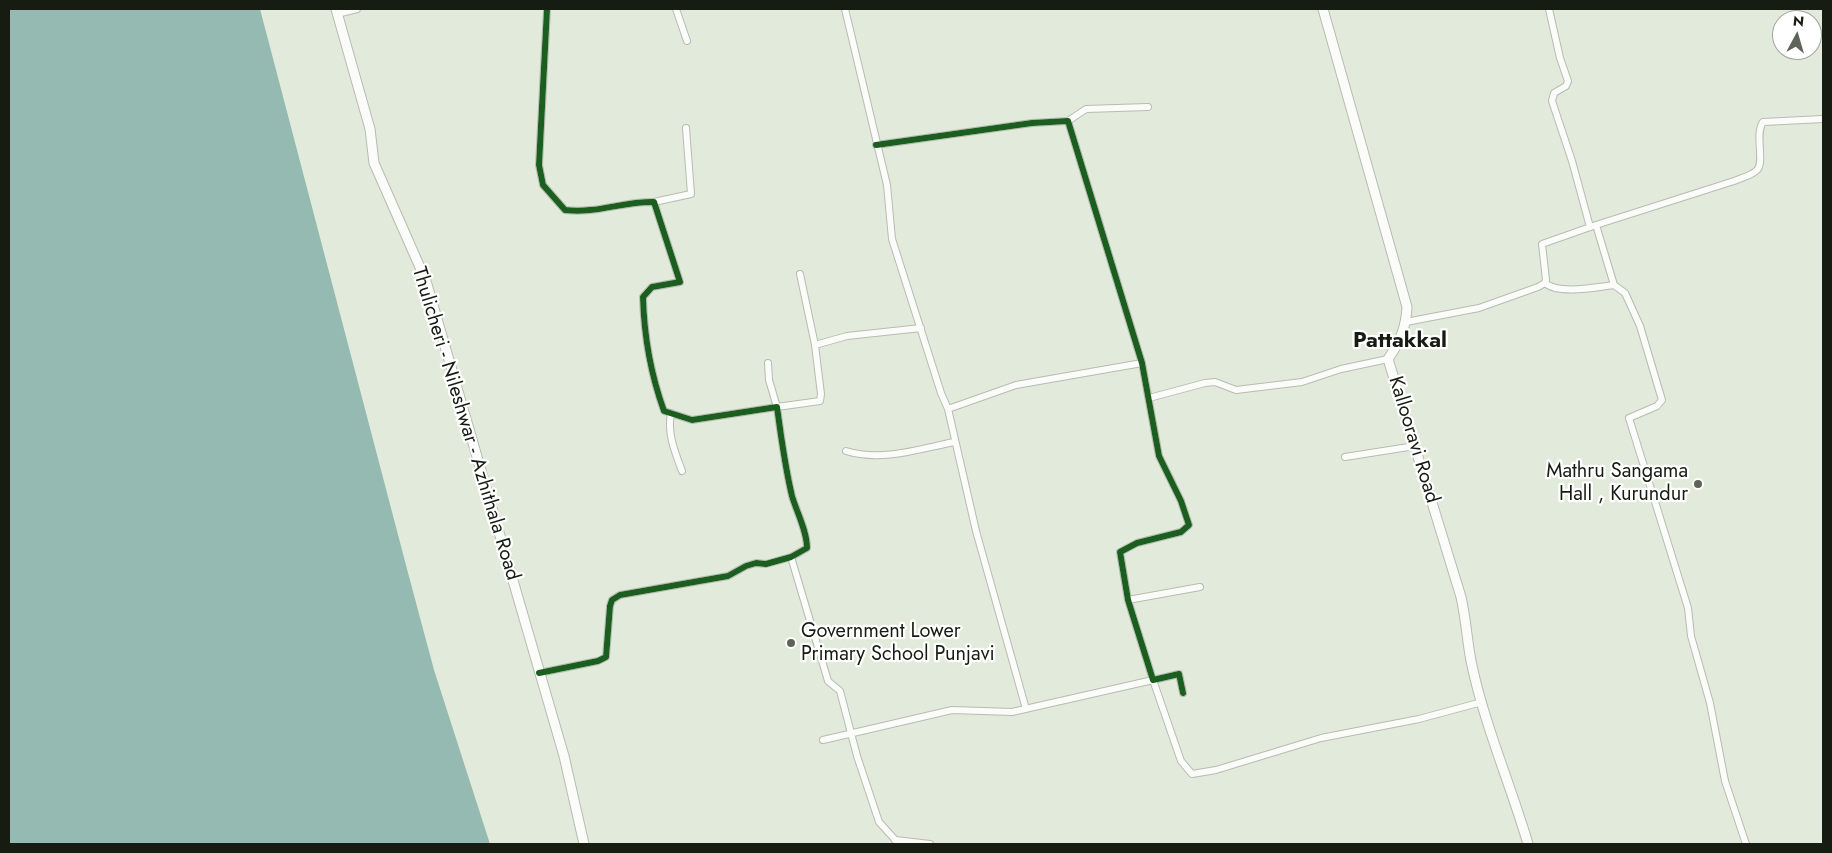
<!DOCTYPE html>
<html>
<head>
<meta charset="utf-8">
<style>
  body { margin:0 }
  #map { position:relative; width:1832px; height:853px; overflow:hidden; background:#e2eadb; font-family:Jost,sans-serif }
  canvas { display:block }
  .frame { position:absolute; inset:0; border:10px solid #171c13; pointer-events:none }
  .north { position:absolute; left:1772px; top:10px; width:50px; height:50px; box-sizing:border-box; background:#fff; border:1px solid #a2a4a1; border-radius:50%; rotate:6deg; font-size:14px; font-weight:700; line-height:20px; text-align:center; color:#171c13 }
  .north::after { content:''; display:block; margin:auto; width:18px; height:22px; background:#5e6459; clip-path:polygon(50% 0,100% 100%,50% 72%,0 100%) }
</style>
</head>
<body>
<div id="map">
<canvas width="1832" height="853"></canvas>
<div class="frame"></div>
<div class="north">N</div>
</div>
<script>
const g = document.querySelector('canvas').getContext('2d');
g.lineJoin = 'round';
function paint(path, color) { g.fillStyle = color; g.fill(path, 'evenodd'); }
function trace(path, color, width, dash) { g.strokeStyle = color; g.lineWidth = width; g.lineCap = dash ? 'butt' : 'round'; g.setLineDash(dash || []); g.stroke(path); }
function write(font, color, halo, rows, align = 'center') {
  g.font = font + ' Jost,sans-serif'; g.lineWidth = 4.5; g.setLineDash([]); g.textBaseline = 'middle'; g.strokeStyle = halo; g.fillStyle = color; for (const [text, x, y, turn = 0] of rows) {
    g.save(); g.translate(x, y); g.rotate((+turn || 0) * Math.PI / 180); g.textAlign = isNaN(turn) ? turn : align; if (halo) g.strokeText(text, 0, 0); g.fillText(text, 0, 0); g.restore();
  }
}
paint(new Path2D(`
  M9,9H260L407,569L434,670L490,844H9Z`), '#94bab1');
const minor = new Path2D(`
  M676,9L687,41
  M845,9L887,185L892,239L941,393L948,409L976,531L1026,709
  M1549,9L1560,58L1568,81L1566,86L1554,93L1552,101L1572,161L1590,227
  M337,14L357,9
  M1068,121L1086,109L1148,107
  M876,145L1032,123L1068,121L1142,363L1159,456L1181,501L1189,525L1181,532L1137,543L1120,552L1128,600L1153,680L1179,674L1183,693
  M654,202L691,194L686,128
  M1596,225L1614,285L1625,293L1640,326L1662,400L1657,406L1629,418L1688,608L1691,636L1710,703L1725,781L1746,844
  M1545,283C1558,295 1597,287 1614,285
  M1406,322L1479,308L1538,287L1545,283L1546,280L1542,244L1596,225L1734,181C1741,178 1750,176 1756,171C1766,164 1754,135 1763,122L1823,119
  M815,345L847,336L921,328
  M768,363L769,380L777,407L820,401L821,394L815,345L800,274
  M1149,398L1205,383L1215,382L1236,390L1302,382L1341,369L1388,359
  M948,409L1016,385L1142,363
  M671,413C667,434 675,452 682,471
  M846,451C881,462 919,449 954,442
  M1345,457L1415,446
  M791,557L828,681L840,691L857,756L879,822L899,844
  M1128,600L1200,587
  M539,673L598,661L606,657L610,606L612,600L620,595L728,576L746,566L756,563L766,564L791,557L807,548C807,531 797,513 792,496C785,467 781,437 777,407L692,420L664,411C651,375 644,335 643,297L652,287L680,282L654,202C624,201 596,214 565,210L543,185L539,165L547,9
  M823,740L952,710L1012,712L1153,680L1181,761L1192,774L1216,770L1321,738L1419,719L1482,702
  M895,840L930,844`);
const secondary = new Path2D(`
  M336,9L370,129L374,163L426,281L564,756L584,844
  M1323,9L1407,307C1406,327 1400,342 1388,359L1461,597C1466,619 1467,640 1471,661C1484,724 1510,783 1528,844`);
trace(minor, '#b7bcb1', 8);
trace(secondary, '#b7bcb1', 11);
trace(minor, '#fbfcfa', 6);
trace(secondary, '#fbfcfa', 9);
trace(new Path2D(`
  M876,145L1032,123L1068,121L1142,363L1159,456L1181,501L1189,525L1181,532L1137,543L1120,552L1128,600L1153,680L1179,674L1183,693
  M539,673L598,661L606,657L610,606L612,600L620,595L728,576L746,566L756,563L766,564L791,557L807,548C807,531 797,513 792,496C785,467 781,437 777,407L692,420L664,411C651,375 644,335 643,297L652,287L680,282L654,202C624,201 596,214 565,210L543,185L539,165L547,9`), '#1b5e20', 6);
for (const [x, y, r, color] of [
  [1698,484,5,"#5e6459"],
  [791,643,5,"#5e6459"]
]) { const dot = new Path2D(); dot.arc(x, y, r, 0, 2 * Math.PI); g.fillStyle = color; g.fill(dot); trace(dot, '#fff', 2); }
write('20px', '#171c13', '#fff', [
  ["Thulicheri - Nileshwar - Azhithala Road",465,424,73],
  ["Kallooravi Road",1413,440,73]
]);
write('20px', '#171c13', '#fff', [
  ["Mathru Sangama",1688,472],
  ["Hall , Kurundur",1688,495],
  ["Government Lower",801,632,"left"],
  ["Primary School Punjavi",801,655,"left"]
], 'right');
write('bold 22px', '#171c13', '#fff', [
  ["Pattakkal",1400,342]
]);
</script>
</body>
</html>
